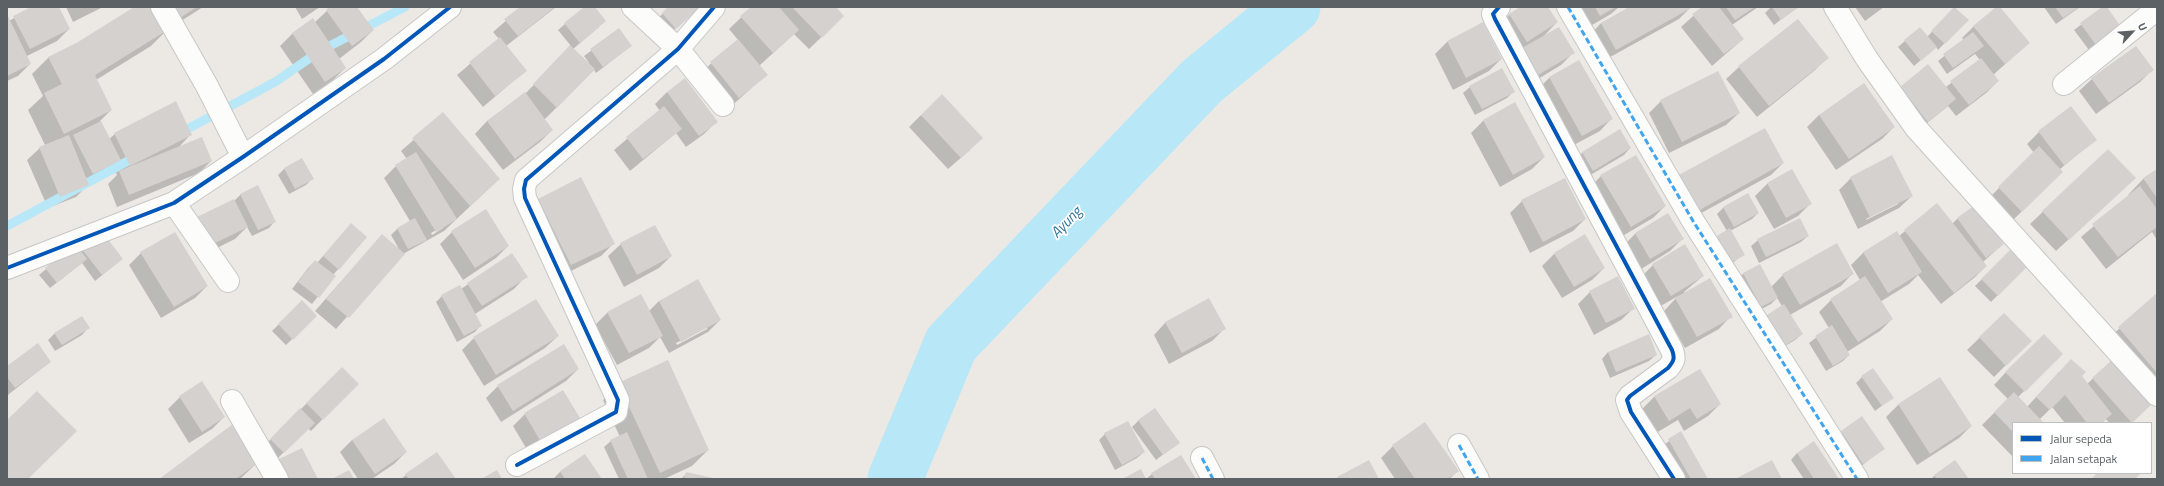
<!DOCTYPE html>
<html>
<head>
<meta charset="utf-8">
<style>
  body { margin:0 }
  #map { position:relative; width:2164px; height:486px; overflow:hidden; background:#ece9e5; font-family:"Titillium Web",sans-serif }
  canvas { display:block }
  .frame { position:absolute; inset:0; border:8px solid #5b6164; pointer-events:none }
  .legend { position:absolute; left:2012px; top:422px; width:140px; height:52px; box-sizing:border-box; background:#fff; border:1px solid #bdc0c1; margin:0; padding:5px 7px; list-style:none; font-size:12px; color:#5b6164 }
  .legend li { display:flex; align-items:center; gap:8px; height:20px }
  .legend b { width:20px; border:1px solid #bdc0c1 }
  .north { position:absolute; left:2112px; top:12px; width:40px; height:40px; -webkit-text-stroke:3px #fff; paint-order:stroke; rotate:64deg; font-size:11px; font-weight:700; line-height:16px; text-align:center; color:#5b6164 }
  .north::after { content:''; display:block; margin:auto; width:14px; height:18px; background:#5b6164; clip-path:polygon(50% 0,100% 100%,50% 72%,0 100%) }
</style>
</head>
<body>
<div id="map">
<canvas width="2164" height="486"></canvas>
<div class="frame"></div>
<ul class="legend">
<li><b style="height:5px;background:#0057b8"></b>Jalur sepeda</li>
<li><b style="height:5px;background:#40a5ee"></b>Jalan setapak</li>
</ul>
<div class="north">U</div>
</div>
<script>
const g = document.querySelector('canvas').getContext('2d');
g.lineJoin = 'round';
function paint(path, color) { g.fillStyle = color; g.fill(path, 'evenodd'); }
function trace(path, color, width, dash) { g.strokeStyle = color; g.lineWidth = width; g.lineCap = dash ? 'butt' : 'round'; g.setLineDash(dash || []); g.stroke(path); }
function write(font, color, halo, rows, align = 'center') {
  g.font = font + ' "Titillium Web",sans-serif'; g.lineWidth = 3.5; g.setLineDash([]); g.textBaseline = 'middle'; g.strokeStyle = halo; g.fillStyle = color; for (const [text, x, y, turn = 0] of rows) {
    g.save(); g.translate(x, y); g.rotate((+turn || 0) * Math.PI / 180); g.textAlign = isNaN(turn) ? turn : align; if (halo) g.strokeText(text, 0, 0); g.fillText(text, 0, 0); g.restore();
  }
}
paint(new Path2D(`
  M33,7H58L69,29L57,41L27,56L30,64L18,76L7,81V16L9,21Z
  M66,7H103L73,22Z
  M136,7H203L167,30L151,46L96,80L111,110L100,121L109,139L115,134H191L178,148L211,161L199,173L117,207L108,184L117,175L113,167L108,172L87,182L88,185L76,197L48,208L27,160L40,148L45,145L28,110L43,96L32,74L48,58L78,43Z
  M295,7H320L302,19Z
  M331,7H356L373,30L361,42L339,59L345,68L333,80L313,94L280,46L292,34L312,20L314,23Z
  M522,7H556L506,46L525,71L483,107L457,75L499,39L493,32Z
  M585,7H594L599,27L573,49L590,64L584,56L619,30L631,46L596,73L594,70L544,120L552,130L540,142L503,170L475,134L487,121L525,94L571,46L558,30Z
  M670,7L697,10L669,34L656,20Z
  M752,7H834L831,28L809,49L794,34L759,66L766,75L727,110L698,75L738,40L729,29Z
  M1522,7H1547L1557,22L1543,37L1573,53L1561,65L1525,87L1497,27L1509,15Z
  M1576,7H1619L1611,14L1587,28Z
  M1631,7H1691L1679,19L1603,61L1589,36L1601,23Z
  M1703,7H1758L1732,25L1743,39L1712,66L1681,27Z
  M1771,7H1797L1774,25L1765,13Z
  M1855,7H1884L1865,21Z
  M1998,7L2029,43L1993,75L1998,81L1986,93L1956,116L1948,106L1915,133L1901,87H1946L1980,60L1975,54L1947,74L1938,61L1964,40L1962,38L1974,26Z
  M2044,7H2080L2056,24Z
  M2104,7L2120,27L2089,50L2074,30Z
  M1955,8L1967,20L1938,50L1936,47L1914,66L1898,47L1920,28L1927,37Z
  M1797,20L1827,58L1815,70L1757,117L1726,79L1739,67Z
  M1483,24L1501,59L1489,71L1453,90L1435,54L1447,42Z
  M2136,47L2152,70L2140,82L2096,114L2079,91L2092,79Z
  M1579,61L1612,118L1600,131L1570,147L1537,90L1549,78Z
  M1470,87L1513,92L1507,98L1475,115L1463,93Z
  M667,92L716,122L704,134L686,147L676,133L630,171L614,150L660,111L655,104Z
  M1661,101L1739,113L1726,125L1669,153L1649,113Z
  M1515,103L1544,157L1532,169L1500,187L1471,133L1483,121Z
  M443,114L499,179L444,231L403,254L336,329L315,311L382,235L399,249L391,235L397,229L410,221L384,178L396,166L407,159L401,151ZM443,226V228L432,235L431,233Z
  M921,115L970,150L948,169L909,127Z
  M1819,115L1894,127L1882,139L1836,170L1807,127Z
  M1619,130L1630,148L1624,155L1587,177L1576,159L1582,153Z
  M2039,132L2095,140L2060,169L2062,172L2010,223L1987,200L2034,153L2027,144Z
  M2108,150L2122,190L2056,251L2030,224Z
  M1783,163L1771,175L1683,223L1665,189Z
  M285,168L313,178L306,185L289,194L278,175Z
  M1792,170L1810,204L1798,216L1774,229L1755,196L1767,184Z
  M2157,170V240L2152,232L2106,269L2081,237L2129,196L2128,195L2144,178Z
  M1601,176L1665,206L1653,218L1619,238L1589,188Z
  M1851,178L1912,196L1899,208L1858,229L1839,190ZM1898,202V204L1866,220V219Z
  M241,194L275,221L269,228L252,236L247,227L235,239L199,257L234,201Z
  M1748,195L1758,213L1752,219L1730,231L1744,254L1726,268L1711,243L1727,231L1717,214L1723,208Z
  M538,200L613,244L601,256L559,277L526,212Z
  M1522,201L1585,219L1573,231L1530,253L1510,213Z
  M1937,205L1952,224L1958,218L2003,244L1983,262L1986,266L1974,278L1941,304L1918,275L1909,284L1880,302L1892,319L1880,331L1847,352L1849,355L1843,361L1826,371L1809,343L1829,328L1819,312L1831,300L1860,280L1851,265L1863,253L1897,233L1899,236Z
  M1668,214L1682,239L1670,251L1638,271L1623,246L1635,234Z
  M345,231L366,238L333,275L334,276L312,304L292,289L309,267L315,261L317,263Z
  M452,232L508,246L496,258L463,280L440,244Z
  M1808,236L1801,242L1759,263L1751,246L1758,240Z
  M621,244L671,256L659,268L624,287L608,256Z
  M75,245L80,252L83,250L122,259L95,281L82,263L50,288L39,275Z
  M2010,251L2026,267L1991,302L1975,286Z
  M141,253L207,286L195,298L161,318L129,265Z
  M512,254L526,276L514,289L475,314L481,325L475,332L457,342L436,302L442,296L461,289Z
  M1554,254L1604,268L1592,280L1562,298L1542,266Z
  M1653,265L1703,276L1684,292L1685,293L1731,316L1719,329L1685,348L1664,311L1678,296L1659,307L1641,277Z
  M1760,265L1771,287L1783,275L1853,273L1841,286L1790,315L1802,334L1795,340L1775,352L1782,306L1777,298L1771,304L1754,313L1737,280L1743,274Z
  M1590,292L1634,308L1621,320L1594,335L1578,304Z
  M2157,295V391L2140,415L2131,423H2109L2106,419L2102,423H2065L2052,407L2039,420L2042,423H2013V457L1982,425L2008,399L1994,385L2006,372L2062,354L2018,397L2027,407L2059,372L2081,376L2087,384L2113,360L2102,344Z
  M302,301L316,316L286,345L272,331Z
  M659,301L720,320L708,332L669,353L660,337L649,348L617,365L595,325L608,312L649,311ZM707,327V329L677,345L676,343Z
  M2004,314L2030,341L1994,377L1967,350Z
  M1166,322L1224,329L1212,341L1169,364L1154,335Z
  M88,328L82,335L55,351L48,340L54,334Z
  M558,336L545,348L484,386L462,350L474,338Z
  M1608,352L1656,355L1649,361L1610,378L1602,359Z
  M50,362L9,394L7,397V367Z
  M342,368L357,384L311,431L308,428L277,459L264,446Z
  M578,369L566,381L501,422L486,398L498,386Z
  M1699,370L1720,404L1708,416L1684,431L1678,420L1656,433L1642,409L1654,397Z
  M1862,377L1892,398L1875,411L1856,383Z
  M1939,378L1971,426L1959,438L1917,465L1886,417L1898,405Z
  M619,384L708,450L692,466L664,479H619L604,447L611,441L620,437L603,400Z
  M180,397L224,417L212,429L189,443L168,409Z
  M525,414L579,418L567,430L529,453L513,426Z
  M1862,418L1883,449L1856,470L1835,438Z
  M1139,420L1178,443L1156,460L1132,427Z
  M1681,433L1707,479H1681L1662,446Z
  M1105,434L1144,452L1137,458L1115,470L1099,440Z
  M352,440L406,452L394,464L372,479H358L340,452Z
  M1393,446L1458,471L1449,479H1395L1381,458Z
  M1797,453L1837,479H1804L1791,460Z
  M585,456L601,479H553L560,472Z
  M259,461L240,479H160Z
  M687,473L711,479H681Z
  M1152,474L1195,479H1146Z
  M406,475L454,479H401Z
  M1934,476L1968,479H1931Z`), '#0003');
trace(new Path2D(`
  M178,134L275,82L320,51L405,7
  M7,226L139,155`), '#b8e7f7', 9);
trace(new Path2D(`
  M895,479L951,344L1202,81L1293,7`), '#b8e7f7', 55);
paint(new Path2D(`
  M31,7H59L70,29L30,49L13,16Z
  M134,7H155L169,29L95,75L112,110L64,134L44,93L62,84L48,57L78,42Z
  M170,7H197L178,19Z
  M329,7H357L374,30L352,46L326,10Z
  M520,7H555L518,36L504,19Z
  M584,7H595L606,21L580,43L564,23Z
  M668,7H701L676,29L662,13Z
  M751,7H779L799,30L773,53L740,16Z
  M792,7H836L844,16L822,38Z
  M1520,7H1548L1558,22L1527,42L1509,14Z
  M1595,7H1616L1600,16Z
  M1629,7H1693L1616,50L1601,23Z
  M1702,7H1719L1744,39L1724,54L1692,14Z
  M1726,7H1755L1735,20Z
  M1772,7H1799L1781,20Z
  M1954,7L1969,20L1945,44L1931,31Z
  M1996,7H2000L2030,43L2005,64L1973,26Z
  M2055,7H2079L2063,18Z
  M2102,7H2107L2121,27L2096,45L2080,23Z
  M7,14L31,64L7,76Z
  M313,18L346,68L325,82L292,33Z
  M1798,19L1829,58L1769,106L1738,66Z
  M1483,22L1502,59L1466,78L1447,41Z
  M1559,27L1575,53L1538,75L1522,48Z
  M1920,27L1937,47L1921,61L1904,40Z
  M619,28L632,46L603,67L590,49Z
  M1973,32L1984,46L1953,68L1943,54Z
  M500,37L527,71L495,96L469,62Z
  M738,39L768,75L739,98L710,62Z
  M570,45L595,69L557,108L533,84Z
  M2136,46L2154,70L2109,103L2091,78Z
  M1981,58L1999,81L1969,105L1950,81Z
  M1579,60L1613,119L1582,136L1549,77Z
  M1928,64L1956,99L1928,122L1900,87Z
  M1502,68L1515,92L1482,109L1469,86Z
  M1718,71L1740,113L1682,142L1660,100Z
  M685,78L718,122L699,136L667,92Z
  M1864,83L1895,127L1849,159L1819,115Z
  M525,92L553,130L515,159L487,121Z
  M942,94L983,138L961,158L921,115Z
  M176,101L192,135L130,166L114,133Z
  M1515,102L1545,157L1513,175L1483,120Z
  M664,106L682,129L643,159L626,137Z
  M2071,106L2097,140L2064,165L2038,131Z
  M443,112L500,179L470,206L412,138Z
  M101,121L121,160L93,174L73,135Z
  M1765,128L1784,163L1696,212L1677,176Z
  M1620,129L1631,148L1593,171L1582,152Z
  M69,135L89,185L60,197L39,147Z
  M202,137L212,161L129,195L119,171Z
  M2039,146L2063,172L2022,212L1998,187Z
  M2108,149L2136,178L2069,240L2042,211Z
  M416,152L457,219L436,232L395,165Z
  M1636,155L1666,206L1631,227L1600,175Z
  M1892,155L1913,196L1870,217L1850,177Z
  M302,158L314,179L295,189L284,168Z
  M1792,169L1812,204L1786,218L1767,183Z
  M2157,169V198L2143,178Z
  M581,177L615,244L571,265L538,199Z
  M1565,178L1586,219L1543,242L1521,200Z
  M258,185L276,222L258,230L240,194Z
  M2140,186L2157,209V227L2118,257L2092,224Z
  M1748,193L1759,213L1734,227L1723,207Z
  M234,199L248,227L211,245L197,217Z
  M1937,203L1987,266L1954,293L1904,230Z
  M1975,205L2004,244L1986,258L1957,218Z
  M486,209L509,246L475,268L451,231Z
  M1668,213L1684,239L1650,259L1635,233Z
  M415,218L427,240L408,249L397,228Z
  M1800,218L1809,236L1766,257L1757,239Z
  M351,223L367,237L339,270L323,256Z
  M655,225L672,256L637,275L620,243Z
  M1730,228L1745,255L1732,262L1717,236Z
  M1897,231L1922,272L1888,293L1863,252Z
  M175,232L208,286L174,307L140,252Z
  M103,233L123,259L102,275L82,249Z
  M382,234L405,254L349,318L326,299Z
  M1585,234L1605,268L1574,287L1554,253Z
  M1837,243L1854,274L1800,305L1782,274Z
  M75,244L87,259L57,283L45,268Z
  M1685,244L1704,276L1671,296L1652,264Z
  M2010,250L2027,267L1998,296L1981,279Z
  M512,253L528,277L482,306L467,283Z
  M315,260L336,276L319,298L298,282Z
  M1760,264L1778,298L1761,307L1743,273Z
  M1618,276L1635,309L1606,323L1589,291Z
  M1865,276L1893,319L1858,342L1830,299Z
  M1710,278L1733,317L1697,337L1675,298Z
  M698,279L721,320L681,342L659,301Z
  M460,285L482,326L464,336L441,295Z
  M2157,293V373L2118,327Z
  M641,294L663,336L629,353L607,312Z
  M1209,298L1226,329L1182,353L1165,322Z
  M536,299L559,336L496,375L473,337Z
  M302,300L317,316L293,340L278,324Z
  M1784,304L1803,334L1782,347L1764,317Z
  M2004,313L2032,341L2006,366L1979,337Z
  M82,316L90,328L62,345L54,333Z
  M1832,325L1850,355L1833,366L1815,336Z
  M1649,334L1657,355L1616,372L1608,352Z
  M2044,334L2063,354L2025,392L2005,372Z
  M38,343L51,362L15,388L7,377V366Z
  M564,344L579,369L513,411L497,385Z
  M2071,359L2086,372L2082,376L2112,414L2101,423H2087L2065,395L2050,410L2036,397Z
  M2113,359L2153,403L2132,423L2092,378Z
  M668,360L709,450L660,473L618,383Z
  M342,367L359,384L323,420L306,403Z
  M1873,368L1894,398L1882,406L1861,376Z
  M1700,369L1721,404L1697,419L1690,408L1669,421L1654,396Z
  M1940,377L1972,426L1930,454L1898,404Z
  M202,381L225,417L202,432L179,396Z
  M563,390L580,418L541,442L524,413Z
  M37,391L77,431L28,479H7V420Z
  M2014,392L2044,423H2013V432L1994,412Z
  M300,408L315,423L284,453L270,439Z
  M1155,408L1180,443L1163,455L1138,420Z
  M1862,416L1885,449L1863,464L1841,431Z
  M384,418L407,452L375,474L352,440Z
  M1128,421L1145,452L1122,465L1104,433Z
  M1425,422L1459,471L1447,479H1415L1392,445Z
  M233,424L260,461L236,479H159Z
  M1681,431L1708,479H1691L1668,439Z
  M627,432L648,479H628L610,440Z
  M1814,441L1839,479H1814L1797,453Z
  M302,448L318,479H284L275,461Z
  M437,452L456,479H409L405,474Z
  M585,454L602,479H565L560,471Z
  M1181,455L1196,479H1155L1151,473Z
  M1369,460L1379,479H1338L1337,477Z
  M1772,460L1782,479H1735Z
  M1955,460L1969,479H1937L1934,475Z
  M1141,469L1146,479H1122Z
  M349,470L354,479H332Z
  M497,470L502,479H481Z
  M686,472L713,478V479H684Z
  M2097,473H2141L2135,479H2091Z`), '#d4d1cf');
const minor = new Path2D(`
  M162,7L207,86L243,157
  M633,7L678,49L723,105
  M1499,7L1493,14L1495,19L1672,350C1675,358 1674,361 1668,368L1630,396L1627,400L1631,412L1674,479
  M1568,7L1693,221L1857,479
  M1835,7L1867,59L1916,128L2157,395
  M2064,84L2157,9
  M174,203L228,281
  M7,268L174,203L243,157L384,59L450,7
  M232,401L277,479
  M1459,445L1478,479
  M1202,458L1213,479
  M517,465L616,412L618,400L525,198L524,189L526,180L678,49L714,7`);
trace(minor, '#c7c7c6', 24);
trace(minor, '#fcfcfb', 22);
trace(new Path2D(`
  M1568,7L1693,221L1857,479
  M1459,445L1478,479
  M1202,458L1213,479`), '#40a5ee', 3, [6, 3]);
trace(new Path2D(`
  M1499,7L1493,14L1495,19L1672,350C1675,358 1674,361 1668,368L1630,396L1627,400L1631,412L1674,479
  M7,268L174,203L243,157L384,59L450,7
  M517,465L616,412L618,400L525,198L524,189L526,180L678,49L714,7`), '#0057b8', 4);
write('italic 15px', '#31779c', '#fff', [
  ["Ayung",1067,223,-46]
]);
</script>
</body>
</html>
